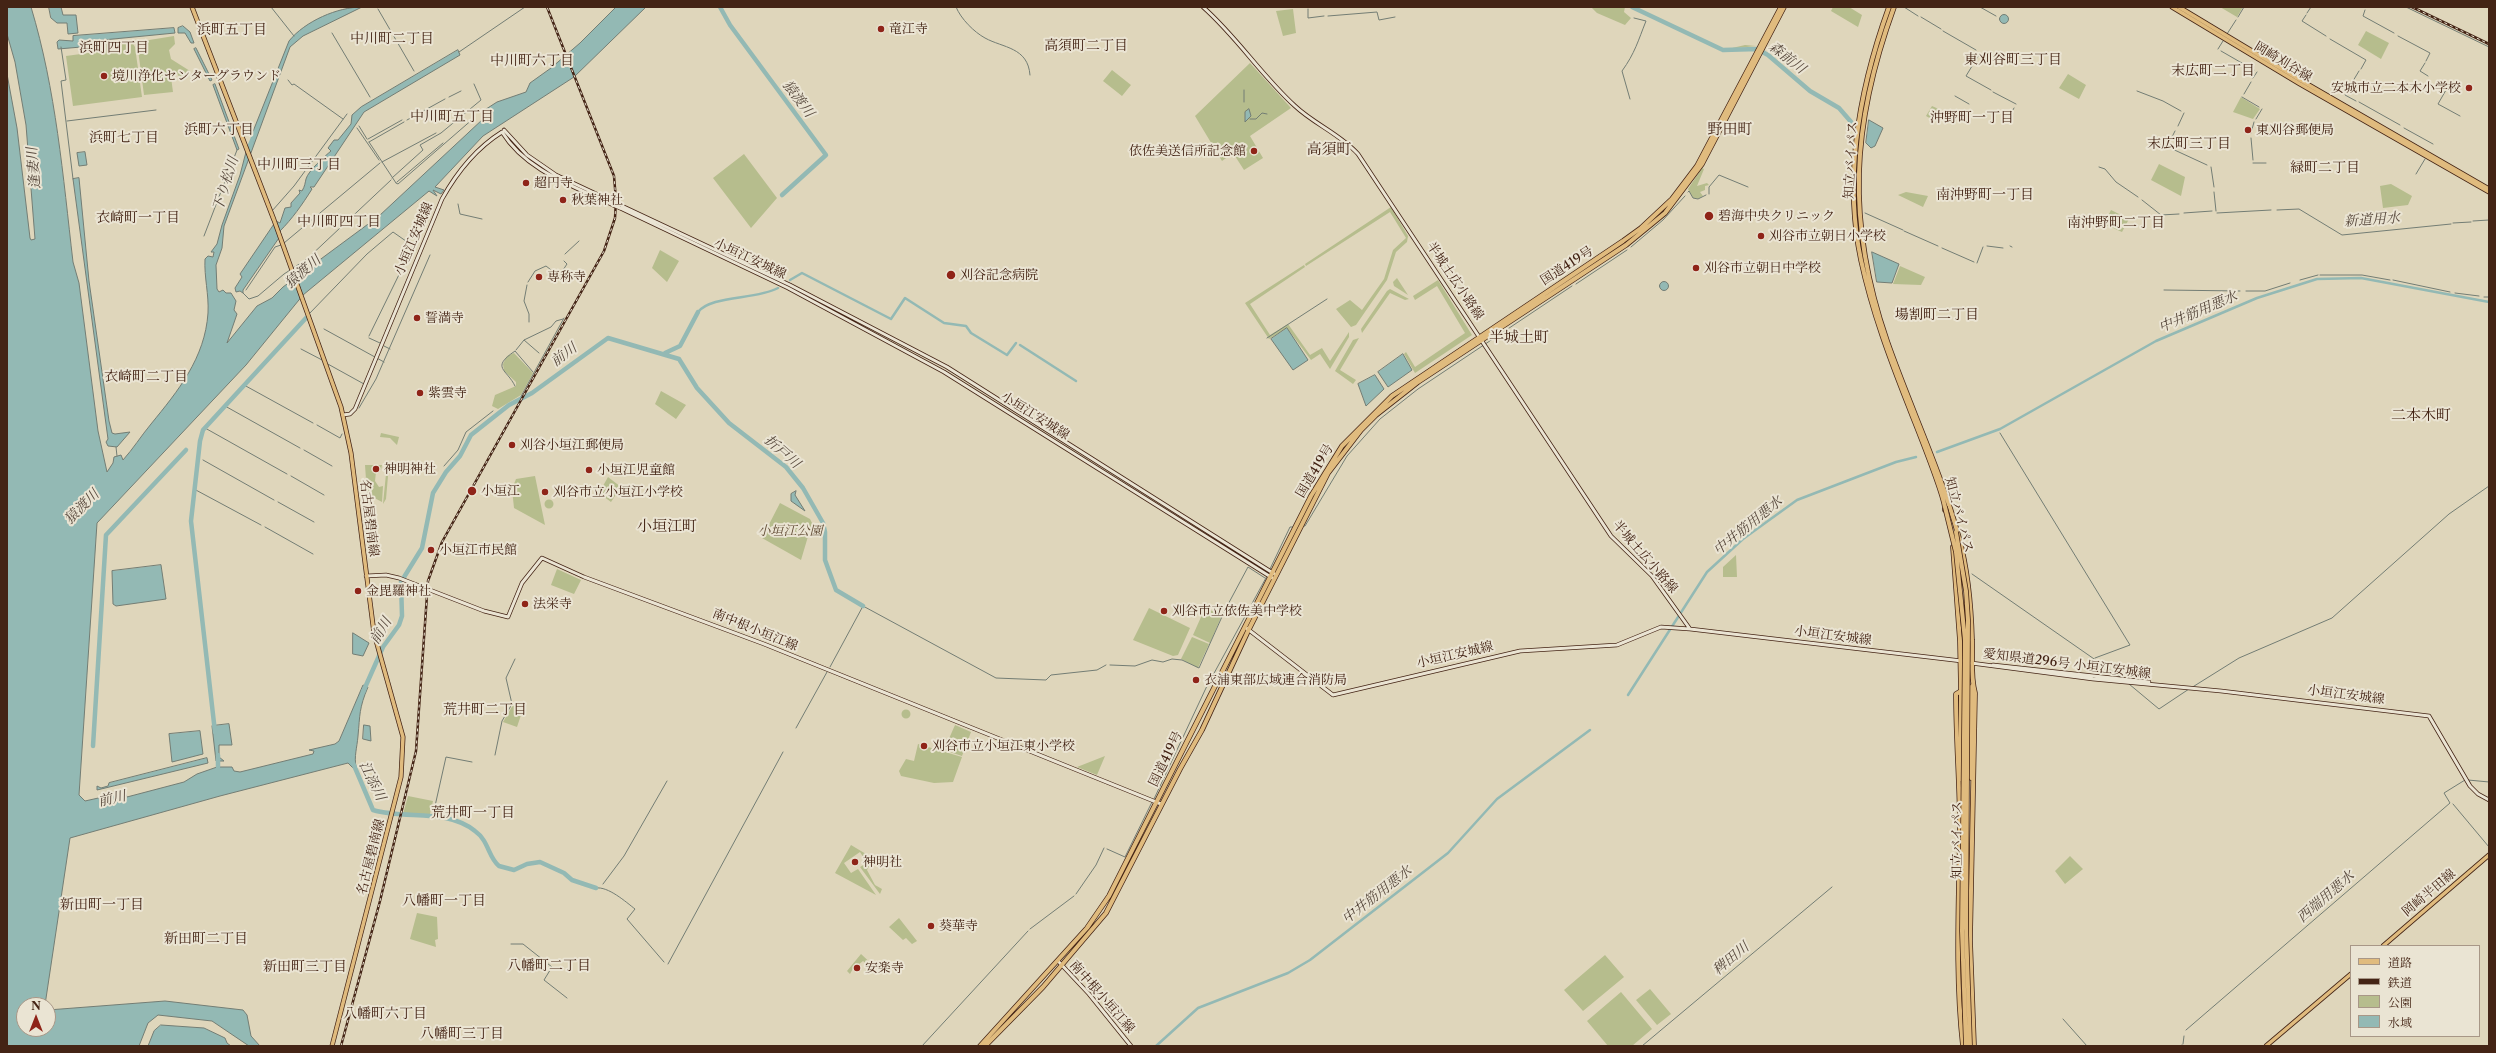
<!DOCTYPE html>
<html>
<head>
<meta charset="utf-8">
<style>
  body { margin:0 }
  #map { position:relative; width:2496px; height:1053px; overflow:hidden; background:#dfd6bb; font-family:"Libre Caslon Text","Noto Serif JP",serif }
  canvas { display:block }
  .frame { position:absolute; inset:0; border:8px solid #442415; pointer-events:none }
  .legend { position:absolute; left:2350px; top:945px; width:130px; height:92px; box-sizing:border-box; background:#eae4d3; border:1px solid #a89787; margin:0; padding:5px 7px; list-style:none; font-size:12px; color:#442415 }
  .legend li { display:flex; align-items:center; gap:8px; height:20px }
  .legend b { width:20px; border:1px solid #a89787 }
  .north { position:absolute; left:16px; top:997px; width:40px; height:40px; box-sizing:border-box; background:#eae4d3; border:1px solid #a89787; border-radius:50%; rotate:0deg; font-size:11px; font-weight:700; line-height:16px; text-align:center; color:#442415 }
  .north::after { content:''; display:block; margin:auto; width:14px; height:18px; background:#8f2418; clip-path:polygon(50% 0,100% 100%,50% 72%,0 100%) }
</style>
</head>
<body>
<div id="map">
<canvas width="2496" height="1053"></canvas>
<div class="frame"></div>
<ul class="legend">
<li><b style="height:5px;background:#e0bb7e"></b>道路</li>
<li><b style="height:5px;background:#442415"></b>鉄道</li>
<li><b style="height:11px;background:#b6bd8d"></b>公園</li>
<li><b style="height:11px;background:#93b9b4"></b>水域</li>
</ul>
<div class="north">N</div>
</div>
<script>
const g = document.querySelector('canvas').getContext('2d');
g.lineJoin = 'round';
function paint(path, color) { g.fillStyle = color; g.fill(path, 'evenodd'); }
function trace(path, color, width, dash) { g.strokeStyle = color; g.lineWidth = width; g.lineCap = dash ? 'butt' : 'round'; g.setLineDash(dash || []); g.stroke(path); }
function write(font, color, halo, rows, align = 'center') {
  g.font = font + ' "Libre Caslon Text","Noto Serif JP",serif'; g.lineWidth = 4; g.setLineDash([]); g.textBaseline = 'middle'; g.strokeStyle = halo; g.fillStyle = color; for (const [text, x, y, turn = 0] of rows) {
    g.save(); g.translate(x, y); g.rotate((+turn || 0) * Math.PI / 180); g.textAlign = isNaN(turn) ? turn : align; if (halo) g.strokeText(text, 0, 0); g.fillText(text, 0, 0); g.restore();
  }
}
paint(new Path2D(`
  M1591,7H1625L1624,12L1631,18L1625,25L1597,13Z
  M1833,7H1849L1862,15L1858,27L1831,11Z
  M2220,7H2243L2237,17Z
  M1293,9L1296,33L1283,36L1276,11Z
  M2366,31L2389,43L2381,59L2358,45Z
  M174,36L175,44L169,50L171,59L190,71L184,75L182,82L177,73L170,70L173,92L144,95L137,42Z
  M114,41L132,42L135,47L142,97L73,106L66,56L103,51L102,46Z
  M1745,45L1756,46L1728,49Z
  M1250,63L1291,108L1250,136L1263,158L1244,170L1233,153L1222,161L1195,116Z
  M1112,70L1131,85L1122,96L1103,81Z
  M2068,74L2086,85L2079,99L2059,88Z
  M2241,97L2260,109L2253,119L2233,112Z
  M1932,106L1943,111L1937,122L1926,116Z
  M744,154L777,198L751,228L713,178Z
  M2159,164L2185,177L2181,196L2151,180Z
  M1702,168L1704,169L1697,186L1707,183L1709,185L1705,186V190L1700,192L1703,196L1698,199L1693,198L1688,189Z
  M2391,184L2412,196L2408,205L2383,208L2380,186Z
  M1906,192L1928,196L1923,207L1898,195Z
  M1391,207L1408,236L1407,242L1396,252L1387,280L1356,325L1351,327L1336,309L1350,300L1362,310L1384,279L1393,250L1406,238L1390,212L1306,266L1305,264Z
  M2111,210L2129,219L2122,232L2104,224Z
  M660,250L679,261L667,282L652,268Z
  M1304,265L1305,267L1250,304L1270,335L1288,324L1310,355L1322,348L1330,361L1349,332V337L1330,369L1320,354L1311,360L1287,328L1269,339L1245,303Z
  M1900,266L1925,277L1921,285L1893,284Z
  M1397,278L1408,295L1394,286L1393,282Z
  M1438,280L1472,335L1415,373L1404,354L1406,352L1415,367L1465,333L1437,286L1415,300L1413,296Z
  M1390,289L1409,299L1405,300L1390,293L1362,333L1361,329L1387,291Z
  M1359,338L1340,370L1356,380L1353,384L1335,371L1353,340Z
  M514,353L533,373L521,395L498,409L492,406L495,395L516,386V382L504,371L503,364L507,356Z
  M661,391L686,405L676,419L655,404Z
  M381,433L399,437L397,445L390,438L380,437Z
  M365,465H382L381,470L376,472L375,481L379,487L383,486L382,502L367,494Z
  M386,474L388,476L386,499L383,504Z
  M535,476L545,525L514,508L512,489L516,479Z
  M608,477L621,487L611,502L599,493Z
  M544.5 504a4.5 4.5 0 1 1 9 0a4.5 4.5 0 1 1-9 0Z
  M780,503L810,519L812,523L801,560L762,538Z
  M1736,555L1737,577H1723V567Z
  M557,569L581,580L574,594L551,585Z
  M1149,608L1190,628L1178,655L1173,656L1133,640Z
  M1205,608L1222,615L1210,643L1193,635Z
  M1192,637L1209,644L1198,668L1181,659Z
  M513,705L523,709L517,727L503,722Z
  M901.5 714a4.5 4.5 0 1 1 9 0a4.5 4.5 0 1 1-9 0Z
  M955,725L971,732L962,756L944,750Z
  M918,744L962,757L953,782L934,783L901,776L899,771L906,759L914,761Z
  M1105,756L1097,775L1077,767Z
  M408,796L433,801L430,814H403Z
  M851,845L866,854L871,863L867,870L875,885L882,889L880,894L860,867L867,863L860,852L844,863L851,873L858,869L876,895L835,873Z
  M2070,856L2083,869L2065,884L2055,871Z
  M417,913L437,917L438,939L435,940L436,947L410,939Z
  M899,918L917,941L912,944L906,938L903,940L889,927Z
  M861,954L876,968L867,975L864,972L869,966L863,961L858,965L856,963L850,974L847,971Z
  M1605,955L1624,977L1583,1011L1564,990Z
  M1650,989L1671,1014L1657,1025L1636,1000Z
  M1621,992L1652,1029L1632,1046H1608L1587,1021Z`), '#b6bd8d');
const water = new Path2D(`
  M7,7H31C56,90 63,176 73,262L79,283L98,431L107,472L113,463L114,457L121,455L123,460C133,449 141,436 151,424C178,391 205,358 208,313C209,294 204,277 205,259L208,256L213,257L214,252H211L217,244L222,225L240,175L246,152L253,142L252,134L289,41C305,21 338,7 362,7L303,36L290,47L224,226L222,248L216,265L217,289L219,292L223,290L226,293H231L236,301L234,310L237,314L227,343L257,306L272,298L283,287L379,216L483,119V111L497,102L526,92L530,83L551,68L580,43L616,7H646L574,77L483,136L435,187L444,190L441,194L433,190L437,196L429,191L303,295L246,365L97,523L79,795L85,801L125,792L127,797L184,782L197,774L217,767H232L234,771L240,772L313,754L314,751L309,750L335,744L339,741L363,685L368,687C359,708 360,715 358,736C357,748 354,756 356,767L354,769L348,763L220,796L70,838L45,1005H24V1029H48V1010L165,1001L243,1010L247,1015L251,1036L260,1046H249L212,1021L158,1015L148,1023L139,1046H7V74L17,128L30,238L31,240L35,239L26,125L15,62L7,34Z
  M49,7H61L63,15H76L78,33L68,34L67,23H57L51,18Z
  M1999.5 19a4.5 4.5 0 1 1 9 0a4.5 4.5 0 1 1-9 0Z
  M183,26L190,32L194,43H191L185,33H178V28Z
  M174,28L175,33L103,40L93,46L58,49L57,42L59,40L73,41V36Z
  M196,48L212,80L210,81L194,49Z
  M458,50L460,55L364,112L314,187H310L312,189C302,205 292,219 280,231L281,235L243,290V293L240,291L236,292L235,288L242,277L240,274L276,221L280,223L285,208L291,207V203L300,193L299,190L302,191C305,186 305,183 306,179C308,171 325,156 331,151L328,148L334,140H338L351,124L352,115L361,107Z
  M215,84L239,149L237,150L213,85Z
  M1249,109L1251,116L1245,122V112Z
  M1869,120L1883,128L1875,146L1871,148L1866,143Z
  M85,152L87,165L79,166L77,153Z
  M79,178L89,281L109,421L112,433L115,434L130,432L117,447L108,446L106,442L108,439L73,179Z
  M1872,252L1899,264L1892,283L1877,282Z
  M1659.5 286a4.5 4.5 0 1 1 9 0a4.5 4.5 0 1 1-9 0Z
  M1287,328L1308,360L1293,370L1271,339Z
  M1403,354L1412,370L1388,387L1378,372Z
  M1375,375L1384,389L1366,406L1358,384Z
  M796,491L795,495L805,511L791,501V494Z
  M161,565L166,599L116,606L113,604L112,571Z
  M353,633L369,643L363,656L353,654Z
  M229,724L232,745H219V757L224,761H216L212,726Z
  M364,725L370,726L371,741L363,739Z
  M200,731L203,754L172,762L169,734Z
  M207,758L208,763L97,790V786L101,788L108,786L109,783Z
  M161,1025L204,1028L225,1038L227,1043L231,1046H148L154,1031Z`);
paint(water, '#93b9b4');
trace(water, '#737d74', 1);
trace(new Path2D(`
  M271,7L294,36
  M956,7C961,19 974,32 985,38C1003,48 1028,47 1030,75
  M1904,7L1918,16
  M1980,7L1996,16
  M2406,7L2489,47
  M378,9L414,71
  M1308,9V18L1324,16
  M2365,10L2363,16L2394,33
  M2307,13L2311,7
  M2306,15L2302,21L2326,36
  M1328,16L1377,12L1379,20L1395,17
  M1921,17L1941,29
  M2238,17L2244,7
  M1943,31L1976,50
  M332,33L370,97
  M2227,34L2236,20
  M2398,36L2430,53L2426,61
  M2330,39L2366,60L2361,69
  M61,47L66,80L61,81L73,179
  M2218,49L2223,41
  M2221,51L2254,70
  M459,52L525,7
  M1980,53L1966,76L1991,90
  M2425,63L2420,71L2428,76
  M2253,78L2257,72
  M288,80L292,85L294,84L343,119
  M2350,86L2359,71
  M2349,88L2345,95L2356,101
  M1244,90V102
  M2446,90L2438,104L2460,116
  M2137,91L2163,101L2181,111
  M1993,92L2016,104
  M2244,94L2251,82
  M1955,96L1969,104
  M449,97L461,91
  M2242,97L2259,107
  M1630,99L1622,71C1635,53 1638,41 1646,21L1634,18
  M2359,102L2400,125
  M1250,119H1256L1262,113L1267,114
  M2256,119L2262,109
  M407,120L445,99
  M67,121L156,110
  M2006,122L2014,108
  M359,126L367,139
  M2178,126L2184,113
  M357,128L379,160
  M2404,128L2433,144
  M2251,133L2254,122
  M2251,138L2253,160
  M368,139L402,120
  M369,142L396,183
  M369,142L404,122
  M2169,143L2175,131
  M2168,147L2207,165
  M382,162L436,133
  M2253,163H2266
  M2099,167L2105,169L2116,182L2138,197
  M2211,167L2214,187
  M2416,174L2425,159
  M392,178L423,150L420,145L441,133L481,100L474,84
  M397,182L443,143
  M396,183L398,184L474,118
  M1688,192L1689,191L1693,198L1698,199L1706,195
  M2214,192L2216,211
  M1709,194V187L1719,175L1748,187
  M2142,200L2161,215L2179,214
  M458,204L460,214L482,219
  M2277,210L2299,209L2342,235L2451,224
  M272,211L294,186L347,114
  M1865,213L1903,230
  M2184,213L2212,211
  M2217,213L2271,210
  M2473,221L2489,220
  M2453,223L2471,222
  M1904,231L1938,246
  M204,236L237,150
  M284,243L380,163
  M1987,246L2003,248
  M2010,246L2012,247
  M1631,247L1663,220L1685,196
  M1942,248L1974,262
  M565,254L579,241
  M1977,263L1983,247
  M2320,275H2362L2390,280
  M2300,280L2318,275
  M2393,280L2450,292
  M528,282L535,271L546,266L559,276L567,264L564,261
  M1576,284L1627,250
  M527,285L524,301L529,314V322
  M246,290L275,247L281,245
  M2164,290L2240,291
  M2246,291H2265L2290,283
  M243,293L249,299L258,296L284,274L307,259L391,180
  M2455,293L2479,296
  M2484,297H2489
  M309,314L367,254L393,232L413,246L369,336
  M324,329L384,362
  M369,338L380,343
  M1267,338L1327,299
  M384,346L390,349
  M301,349L324,361
  M516,350L524,340
  M539,353L524,340L551,327L556,321L563,319
  M326,363L364,384
  M244,385L313,423
  M515,386C507,369 490,368 515,351L533,372
  M519,400L564,318
  M225,406L300,448
  M359,408L376,379L430,255
  M317,425L340,438L342,434
  M205,428L287,474
  M2000,433L2130,645L2095,658
  M116,447L117,456
  M304,450L332,466
  M198,457L199,458
  M203,460L274,500
  M444,466L458,450L466,432L493,411
  M291,476L324,495
  M194,489L261,525
  M278,502L314,522
  M1303,526H1305L1347,456L1380,419L1418,389L1572,286
  M265,527L313,554
  M1270,569L1290,527H1294
  M1972,574L2120,677
  M1110,665L1135,666L1152,660L1163,662L1172,659L1182,660L1199,668L1225,610L1248,567L1265,578
  M830,667L863,606L996,678L1046,680L1051,675L1097,670L1106,665
  M2129,684L2159,709L2189,689
  M2191,688L2239,658L2332,618L2449,514L2489,486
  M796,728L827,672
  M495,755L502,721L512,704L506,678L515,659
  M2468,780L2489,782
  M1154,799L1206,688L1267,576
  M2453,804L2489,847
  M433,815L446,757L472,762
  M1107,849L1125,857L1152,802
  M603,884L624,856L667,781
  M596,888C608,886 626,902 635,909L627,919L664,962
  M1076,894L1096,865L1104,848
  M1030,929L1074,896
  M511,944H523L552,967L544,980L567,998
  M668,964L783,752
  M2063,1019L2087,1046
  M2186,1030L2450,803L2444,793L2465,780
  M2183,1044L2184,1036
  M922,1046L1028,931
  M1642,1046L1832,887
  M2180,1046L2182,1045`), '#737d74', 1);
trace(new Path2D(`
  M790,280L802,273L891,319L905,298L944,323L966,326L971,333L1007,355L1016,343
  M698,312C711,295 756,300 778,288
  M1020,345L1076,381
  M1937,452L2000,429L2156,341L2257,298L2317,279L2361,278L2489,302
  M1628,695L1707,572L1743,539L1797,500L1896,462L1916,457
  M1156,1046L1198,1008L1288,973L1310,960L1448,853L1497,799L1590,730`), '#93b9b4', 2.5);
trace(new Path2D(`
  M720,7L730,25L826,155L782,195
  M1632,7L1723,50L1757,49L1768,55L1810,91L1839,108L1852,123
  M248,150L255,133
  M665,353L680,346L698,312
  M363,692L383,647L399,625L402,616L401,582L422,548L433,493L446,472L460,456L471,435L509,405L532,393L608,338L679,359L697,388L729,423L786,467L803,488L823,523L825,532V560L836,590L863,606
  M215,732L191,521L200,441L203,430L306,318
  M93,746L106,535L186,450
  M353,763L373,810C406,820 446,808 475,831C489,841 488,857 499,866L514,870L527,864L540,862L564,873L572,880L596,888
  M218,767V755`), '#93b9b4', 4.5);
const secondary = new Path2D(`
  M1203,7C1237,37 1261,75 1295,106C1314,124 1340,134 1358,154L1611,536L1652,576L1690,629L1962,661
  M504,130L527,155L556,175L790,285L947,367L1276,575
  M620,208L788,288L944,372L1274,579
  M343,415L350,414L355,409L442,199C457,172 475,149 502,132C526,171 574,186 613,205
  M366,576L386,575L399,578L484,611L508,617L522,583L542,558L584,577L764,644L1161,804
  M1245,627L1333,695L1520,651L1617,645L1661,627L1690,629
  M1971,663L2093,679L2221,691L2429,716L2470,786L2478,794L2489,800
  M1993,665L2149,682
  M1058,961L1089,994L1131,1046`);
const primary = new Path2D(`
  M192,7L274,220L341,407L351,453L374,633L403,737L401,777L332,1046
  M2172,7L2300,84L2489,192
  M2179,7L2302,81L2489,189
  M2383,946L2489,855
  M2266,1046L2351,974`);
const highway = new Path2D(`
  M1889,7C1860,87 1843,175 1861,260C1872,311 1890,359 1909,407C1915,423 1946,498 1945,510
  M1894,7C1851,125 1846,222 1887,341C1910,407 1941,471 1959,538C1968,571 1971,605 1972,640C1973,658 1970,675 1975,693L1970,940L1974,1046
  M1953,547L1960,641L1961,691L1956,694C1956,740 1960,785 1960,831C1959,902 1955,975 1963,1046
  M1961,691V779
  M1971,778L1972,686
  M980,1046L1087,928L1109,896L1311,496L1342,446L1392,396L1623,241L1641,228L1672,199L1697,166L1781,7
  M985,1046L1043,987L1106,913L1180,769L1202,730L1248,631L1328,473L1361,430L1376,415L1418,382L1626,245L1665,213L1702,164L1784,7`);
trace(secondary, '#442415', 4.5);
trace(primary, '#442415', 5);
trace(highway, '#442415', 5.5);
trace(secondary, '#eae4d3', 3);
trace(primary, '#e0bb7e', 3.5);
trace(highway, '#e0bb7e', 4);
const rail = new Path2D(`
  M2412,7L2489,44
  M341,1046L380,901L416,751L428,581L442,542L604,251L615,218L616,200L614,176L547,7`);
trace(rail, '#442415', 2.5);
trace(rail, '#eae4d3', 1, [3]);
const secondaryBridge = new Path2D(`
  M613,205L620,208`);
const highwayBridge = new Path2D(`
  M1945,507L1956,552L1965,640L1962,931L1966,1046
  M1956,532L1966,591L1968,620L1966,928L1970,1046`);
trace(secondaryBridge, '#442415', 4.5, []);
trace(highwayBridge, '#442415', 5.5, []);
trace(secondaryBridge, '#eae4d3', 3);
trace(highwayBridge, '#e0bb7e', 4);
for (const [x, y, r, color] of [
  [881,29,4,"#8f2418"],
  [104,76,4,"#8f2418"],
  [2469,88,4,"#8f2418"],
  [2248,130,4,"#8f2418"],
  [1254,151,4,"#8f2418"],
  [526,183,4,"#8f2418"],
  [563,200,4,"#8f2418"],
  [1709,216,5,"#8f2418"],
  [1761,236,4,"#8f2418"],
  [1696,268,4,"#8f2418"],
  [951,275,5,"#8f2418"],
  [539,277,4,"#8f2418"],
  [417,318,4,"#8f2418"],
  [420,393,4,"#8f2418"],
  [512,445,4,"#8f2418"],
  [376,469,4,"#8f2418"],
  [589,470,4,"#8f2418"],
  [472,491,5,"#8f2418"],
  [545,492,4,"#8f2418"],
  [431,550,4,"#8f2418"],
  [358,591,4,"#8f2418"],
  [525,604,4,"#8f2418"],
  [1164,611,4,"#8f2418"],
  [1196,680,4,"#8f2418"],
  [924,746,4,"#8f2418"],
  [855,862,4,"#8f2418"],
  [931,926,4,"#8f2418"],
  [857,968,4,"#8f2418"]
]) { const dot = new Path2D(); dot.arc(x, y, r, 0, 2 * Math.PI); g.fillStyle = color; g.fill(dot); trace(dot, '#eae4d3', 1.5); }
write('13px', '#442415', '#eae4d3', [
  ["竜江寺",889,29],
  ["境川浄化センターグラウンド",112,76],
  ["安城市立二本木小学校",2461,88,"right"],
  ["東刈谷郵便局",2256,130],
  ["依佐美送信所記念館",1246,151,"right"],
  ["超円寺",534,183],
  ["秋葉神社",571,200],
  ["碧海中央クリニック",1718,216],
  ["刈谷市立朝日小学校",1769,236],
  ["刈谷市立朝日中学校",1704,268],
  ["刈谷記念病院",960,275],
  ["専称寺",547,277],
  ["誓満寺",425,318],
  ["紫雲寺",428,393],
  ["刈谷小垣江郵便局",520,445],
  ["神明神社",384,469],
  ["小垣江児童館",597,470],
  ["小垣江",481,491],
  ["刈谷市立小垣江小学校",553,492],
  ["小垣江市民館",439,550],
  ["金毘羅神社",366,591],
  ["法栄寺",533,604],
  ["刈谷市立依佐美中学校",1172,611],
  ["衣浦東部広域連合消防局",1204,680],
  ["刈谷市立小垣江東小学校",932,746],
  ["神明社",863,862],
  ["葵華寺",939,926],
  ["安楽寺",865,968]
], 'left');
write('13px', '#442415', '#eae4d3', [
  ["岡崎刈谷線",2283,62,31],
  ["知立バイパス",1851,160,-87],
  ["小垣江安城線",414,239,-67],
  ["小垣江安城線",750,259,25],
  ["国道419号",1567,266,-33],
  ["半城土広小路線",1455,281,56],
  ["小垣江安城線",1035,416,32],
  ["国道419号",1315,471,-59],
  ["知立バイパス",1959,515,75],
  ["名古屋碧南線",369,518,83],
  ["半城土広小路線",1645,557,49],
  ["南中根小垣江線",755,630,22],
  ["小垣江安城線",1833,636,7],
  ["小垣江安城線",1455,655,-13],
  ["愛知県道296号 小垣江安城線",2067,664,7],
  ["小垣江安城線",2346,695,7],
  ["国道419号",1166,759,-64],
  ["知立バイパス",1957,840,-90],
  ["名古屋碧南線",371,857,-76],
  ["岡崎半田線",2429,893,-40],
  ["南中根小垣江線",1102,997,49]
]);
write('italic 13px', '#604a33', '#eae4d3', [
  ["小垣江公園",790,531]
]);
write('14px', '#442415', '#eae4d3', [
  ["浜町五丁目",232,30],
  ["中川町二丁目",392,39],
  ["高須町二丁目",1086,46],
  ["浜町四丁目",114,48],
  ["東刈谷町三丁目",2013,60],
  ["中川町六丁目",532,61],
  ["末広町二丁目",2213,71],
  ["中川町五丁目",452,117],
  ["沖野町一丁目",1972,118],
  ["浜町六丁目",219,130],
  ["浜町七丁目",124,138],
  ["末広町三丁目",2189,144],
  ["中川町三丁目",299,165],
  ["緑町二丁目",2325,168],
  ["南沖野町一丁目",1985,195],
  ["衣崎町一丁目",138,218],
  ["中川町四丁目",339,222],
  ["南沖野町二丁目",2116,223],
  ["場割町二丁目",1937,315],
  ["衣崎町二丁目",146,377],
  ["荒井町二丁目",485,710],
  ["荒井町一丁目",473,813],
  ["八幡町一丁目",444,901],
  ["新田町一丁目",102,905],
  ["新田町二丁目",206,939],
  ["八幡町二丁目",549,966],
  ["新田町三丁目",305,967],
  ["八幡町六丁目",385,1014],
  ["八幡町三丁目",462,1034]
]);
write('italic 14px', '#58493d', '#eae4d3', [
  ["森前川",1787,58,38],
  ["猿渡川",798,99,53],
  ["逢妻川",34,168,-95],
  ["下り松川",226,184,-73],
  ["新道用水",2372,220,-4],
  ["猿渡川",303,272,-41],
  ["中井筋用悪水",2198,312,-23],
  ["前川",564,355,-37],
  ["折戸川",782,452,41],
  ["猿渡川",82,507,-45],
  ["中井筋用悪水",1748,526,-39],
  ["前川",381,631,-59],
  ["江添川",372,781,64],
  ["前川",112,799,-13],
  ["中井筋用悪水",1377,895,-38],
  ["西端用悪水",2326,897,-41],
  ["稗田川",1731,959,-40]
]);
write('15px', '#442415', '#eae4d3', [
  ["野田町",1730,130],
  ["高須町",1329,150],
  ["半城土町",1519,338],
  ["二本木町",2421,416],
  ["小垣江町",667,527]
]);
</script>
</body>
</html>
